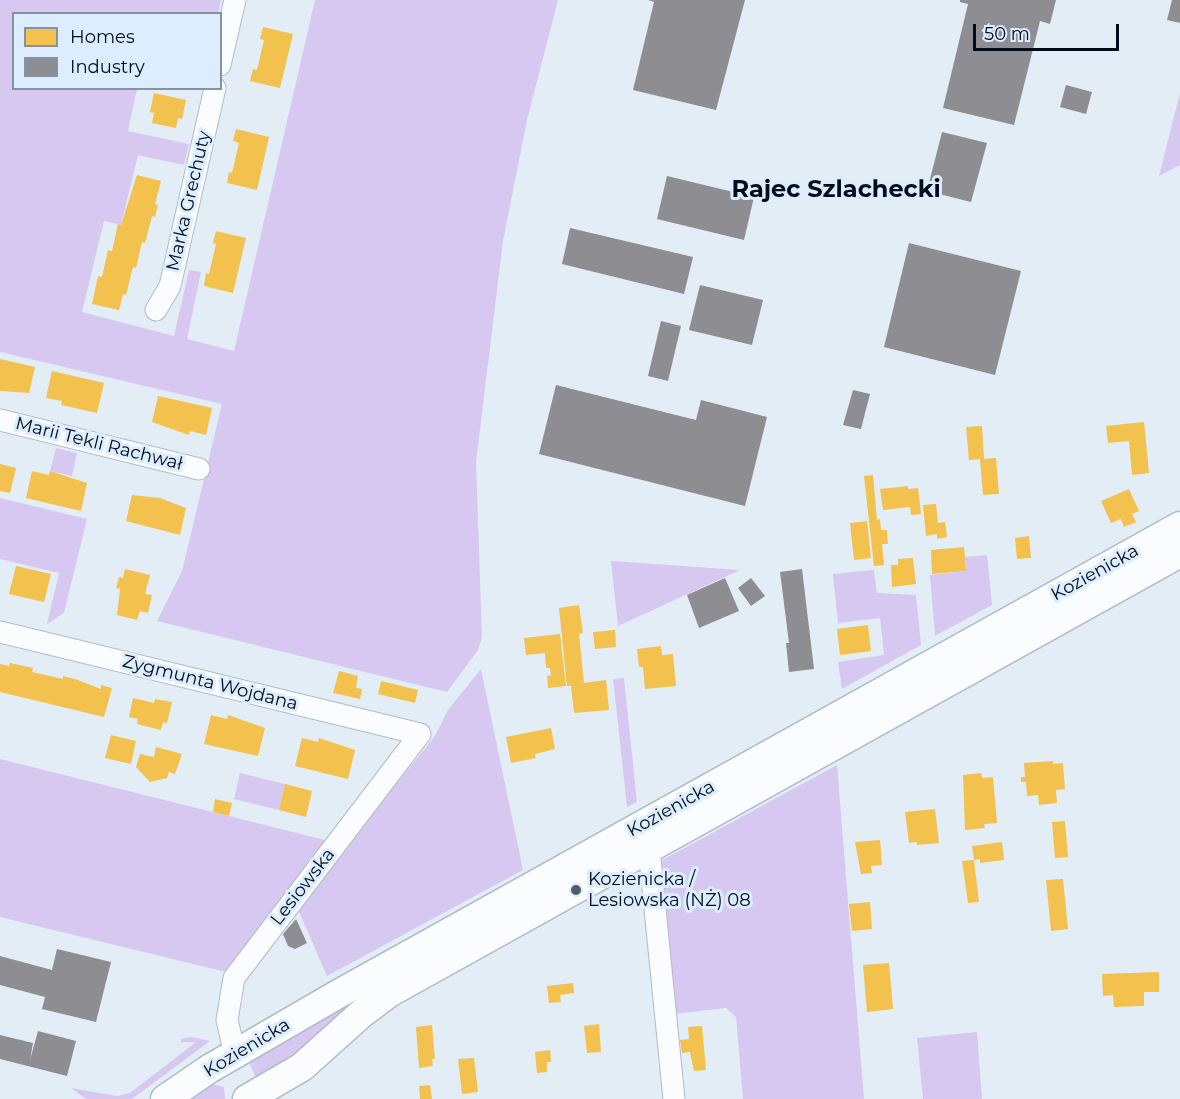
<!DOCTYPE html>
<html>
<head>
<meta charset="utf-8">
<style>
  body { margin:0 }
  #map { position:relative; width:1180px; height:1099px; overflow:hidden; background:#e3edf6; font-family:Montserrat,sans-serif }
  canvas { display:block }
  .legend { position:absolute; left:12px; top:12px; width:210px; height:78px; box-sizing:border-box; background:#dbedfe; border:2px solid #8493a3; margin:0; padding:8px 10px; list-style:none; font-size:18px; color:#010c1a }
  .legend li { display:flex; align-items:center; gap:12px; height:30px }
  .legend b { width:30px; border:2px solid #8493a3 }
  .scale { position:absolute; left:973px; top:24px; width:146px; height:27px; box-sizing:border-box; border:3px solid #010c1a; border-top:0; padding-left:8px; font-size:18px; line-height:21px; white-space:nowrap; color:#010c1a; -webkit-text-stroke:4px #dbedfe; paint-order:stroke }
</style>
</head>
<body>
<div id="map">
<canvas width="1180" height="1099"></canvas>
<ul class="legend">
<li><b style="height:16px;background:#f2c14e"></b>Homes</li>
<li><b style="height:16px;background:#8d8d92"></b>Industry</li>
</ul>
<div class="scale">50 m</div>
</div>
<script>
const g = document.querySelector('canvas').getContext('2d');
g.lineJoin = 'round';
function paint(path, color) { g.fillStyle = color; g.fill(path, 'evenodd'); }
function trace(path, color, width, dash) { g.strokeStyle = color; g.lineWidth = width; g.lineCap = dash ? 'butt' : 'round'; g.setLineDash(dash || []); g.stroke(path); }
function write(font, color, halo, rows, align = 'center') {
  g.font = font + ' Montserrat,sans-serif'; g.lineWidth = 6; g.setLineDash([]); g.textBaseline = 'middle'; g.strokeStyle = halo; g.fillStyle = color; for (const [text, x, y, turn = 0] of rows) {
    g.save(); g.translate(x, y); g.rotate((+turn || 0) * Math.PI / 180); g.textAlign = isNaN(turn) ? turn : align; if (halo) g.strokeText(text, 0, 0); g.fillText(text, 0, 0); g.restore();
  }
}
paint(new Path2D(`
  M0,0H221L218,13L14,14V88L137,89L128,131L189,144L184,165L138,155L121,225L104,221L82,312L174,336L189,270L201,272L187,339L234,351L315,0H558L527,120L503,241L476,462L482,637L478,650L447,692L157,621L182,571L222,404L0,352Z
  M1180,93V165L1159,176Z
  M56,448L77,453L72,476L50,471Z
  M0,498L87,519L64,613L47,624L59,573L0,559Z
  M987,555L992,605L935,636L930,575L966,571L965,557Z
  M611,561L740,570L618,626Z
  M874,570L877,593L916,595L921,645L842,689L838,662L884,655L880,618L838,623L833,574Z
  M481,669L523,870L327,976L297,907L435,736L448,710Z
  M624,678L637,802L627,807L613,679Z
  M0,759L325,840L226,972L0,917Z
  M837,765L864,1099H743L736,1017L726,1008L674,1014L657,863Z
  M240,773L285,784L279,810L234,799Z
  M358,997L321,1037L257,1081L248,1059Z
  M977,1032L982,1099H923L917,1038Z
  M191,1037L210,1041L132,1099H86L71,1088L117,1096L130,1093L196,1042H181V1039Z
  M212,1084L224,1087L225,1099H187Z`), '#d7c8f1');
paint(new Path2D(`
  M263,27L293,34L280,88L250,81L253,69L257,70L264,40L260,39Z
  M154,93L186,100L182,119L178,118L176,128L152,123L154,113L150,112Z
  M236,129L269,137L257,190L227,183L229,172L232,173L239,143L233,141Z
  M137,175L161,181L155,204L158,205L155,217L152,216L145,243L142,242L136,268L133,267L126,295L123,294L119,310L92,304L98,276L102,277L108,250L112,251L118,224L121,225Z
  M216,231L246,238L233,293L204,286L206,273L209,274L216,244L213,243Z
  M0,359L35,367L29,393L0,391Z
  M52,371L104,383L97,413L61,405L62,401L46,398Z
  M158,396L212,408L206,435L190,431L189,435L152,422Z
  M1144,422L1149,473L1132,475L1129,441L1108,443L1106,426Z
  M982,426L984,459L996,458L999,494L983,495L980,459L969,460L966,427Z
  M0,464L16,468L10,493L0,491Z
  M32,471L49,475L50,471L87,483L81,511L26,498Z
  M873,475L877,520L880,519L881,530H887L888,544H882L884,565L874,566L864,476Z
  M908,486V489L918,488L921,514L911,515L910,507L883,510L880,489Z
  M1129,489L1139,511L1132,514L1136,522L1124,527L1121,519L1111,523L1101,501Z
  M132,495L160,498L186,508L180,535L126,521Z
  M936,504L938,523L945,522L947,537L937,539V534L926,536L923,505Z
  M867,521L871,558L854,560L850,523Z
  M1029,536L1031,558L1017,559L1015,538Z
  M964,547L966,571L932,574L931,550Z
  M913,558L916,584L892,587L891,565H898V559Z
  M16,566L51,574L44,602L9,594Z
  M125,569L150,575L145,594L152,595L148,613L140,611L137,620L117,615L120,589L116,588L119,577L123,578Z
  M579,605L583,633L579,634L584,683L606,680L609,710L574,713L571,686H567L559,608Z
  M868,625L871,651L840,655L837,629Z
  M615,630L616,647L595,649L593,632Z
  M560,634L566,686L548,688L547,676L551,675L550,668H546L545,653L526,655L524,638Z
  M661,646L662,655L673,654L676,686L645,689L643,667H639L637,649Z
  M10,663L33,668L32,672L63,679V676L75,679L101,689V685L112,688L104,717L0,692V664L9,666Z
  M339,671L358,676L356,688L362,689L360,699L333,693Z
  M381,681L418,690L415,703L378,694Z
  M133,698L154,703L155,699L172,702L167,723L163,722L161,730L137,724L138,719L129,717Z
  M211,715L227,719L228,715L265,728L258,756L204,744Z
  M551,728L555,749L535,754L536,758L511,763L506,737Z
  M111,735L136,741L131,764L105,758Z
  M302,738L318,742L319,738L355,750L348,779L295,766Z
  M156,747L182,754L175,774L169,772L167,778L150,782L136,767L140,754L154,757Z
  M1053,761V764L1063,763L1065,789L1056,790L1057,803L1039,805L1038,795L1027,796L1026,782H1021V777H1025L1024,763Z
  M981,773L982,778L993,777L997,823L984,824L985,828L965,830L963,775Z
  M285,784L312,791L306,817L279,810Z
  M215,799L232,803L229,816L213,812Z
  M935,809L939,843L917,845V842L909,843L905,812Z
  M1065,821L1068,857L1055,858L1052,822Z
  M880,840L882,865L871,866L872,873L861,874L855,842Z
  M1002,842L1004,860L980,863V859L974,860L979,902L968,903L962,861L974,860L972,846Z
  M1063,879L1068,929L1051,931L1046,880Z
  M870,902L872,929L852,931L849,904Z
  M889,963L893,1009L867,1012L863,965Z
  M1159,972V992H1144V1006L1114,1007L1113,995L1103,996L1102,974Z
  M573,983L574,993L560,995L561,1002L549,1003L547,986Z
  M599,1024L601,1052L587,1053L584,1026Z
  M432,1025L435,1059H432L433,1066L419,1068L416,1027Z
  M702,1026L706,1070L694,1071L690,1052L682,1053L680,1040L689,1039L688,1027Z
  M550,1050L551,1062H547V1072L537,1073L535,1052Z
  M474,1058L478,1092L462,1094L458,1059Z
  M430,1085L432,1099H420L419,1086Z`), '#f2c14e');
paint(new Path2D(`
  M648,0H745L716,110L633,90L654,2Z
  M960,0H1056L1050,24L1040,21L1014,125L943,108L968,4L960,2Z
  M1172,0H1180V23L1167,20Z
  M1066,85L1092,92L1086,114L1060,107Z
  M942,132L987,143L971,202L927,191Z
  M667,176L754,197L744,240L657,219Z
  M570,228L693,257L684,294L562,264Z
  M909,243L1021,271L995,375L884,347Z
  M700,285L763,300L752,345L689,330Z
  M661,321L681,326L668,381L648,376Z
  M556,385L696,420L701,400L767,417L745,506L539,454Z
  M853,390L870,394L861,429L843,425Z
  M802,569L814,669L789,672L786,643H789L780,572Z
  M725,578L739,611L699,628L687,595Z
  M751,578L765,596L751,606L738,588Z
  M296,919L307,943L295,949L288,946L283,934Z
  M57,949L111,962L96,1022L42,1009L45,997L0,985V956L52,970Z
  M38,1031L76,1041L67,1076L0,1059V1035L33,1043L30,1060Z`), '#8d8d92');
const street = new Path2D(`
  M220,65L235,0
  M156,310L170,286L215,88
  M0,420L199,469
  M0,632L420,734L234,978L227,1020L235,1054
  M649,849L674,1099`);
const secondary = new Path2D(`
  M165,1099L209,1069L340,993L1180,526
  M247,1099L302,1067L361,1014L389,993L1180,553`);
trace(street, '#b0bcc8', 23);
trace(secondary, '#b0bcc8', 31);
trace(street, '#fbfcfe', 21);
trace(secondary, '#fbfcfe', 28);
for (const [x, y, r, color] of [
  [576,890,6,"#505b67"]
]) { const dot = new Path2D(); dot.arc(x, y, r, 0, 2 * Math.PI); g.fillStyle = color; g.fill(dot); trace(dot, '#dbedfe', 2); }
write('18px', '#010c1a', '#dbedfe', [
  ["Marka Grechuty",189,201,-77],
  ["Marii Tekli Rachwał",99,444,14],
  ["Kozienicka",1095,573,-29],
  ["Zygmunta Wojdana",210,683,14],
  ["Kozienicka",671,809,-29],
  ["Lesiowska",303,887,-52],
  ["Kozienicka",247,1048,-31]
]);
write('18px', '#010c1a', '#dbedfe', [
  ["Kozienicka /",588,880],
  ["Lesiowska (NŻ) 08",588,901]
], 'left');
write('bold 24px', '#010c1a', '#dbedfe', [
  ["Rajec Szlachecki",836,190]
]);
</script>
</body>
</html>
